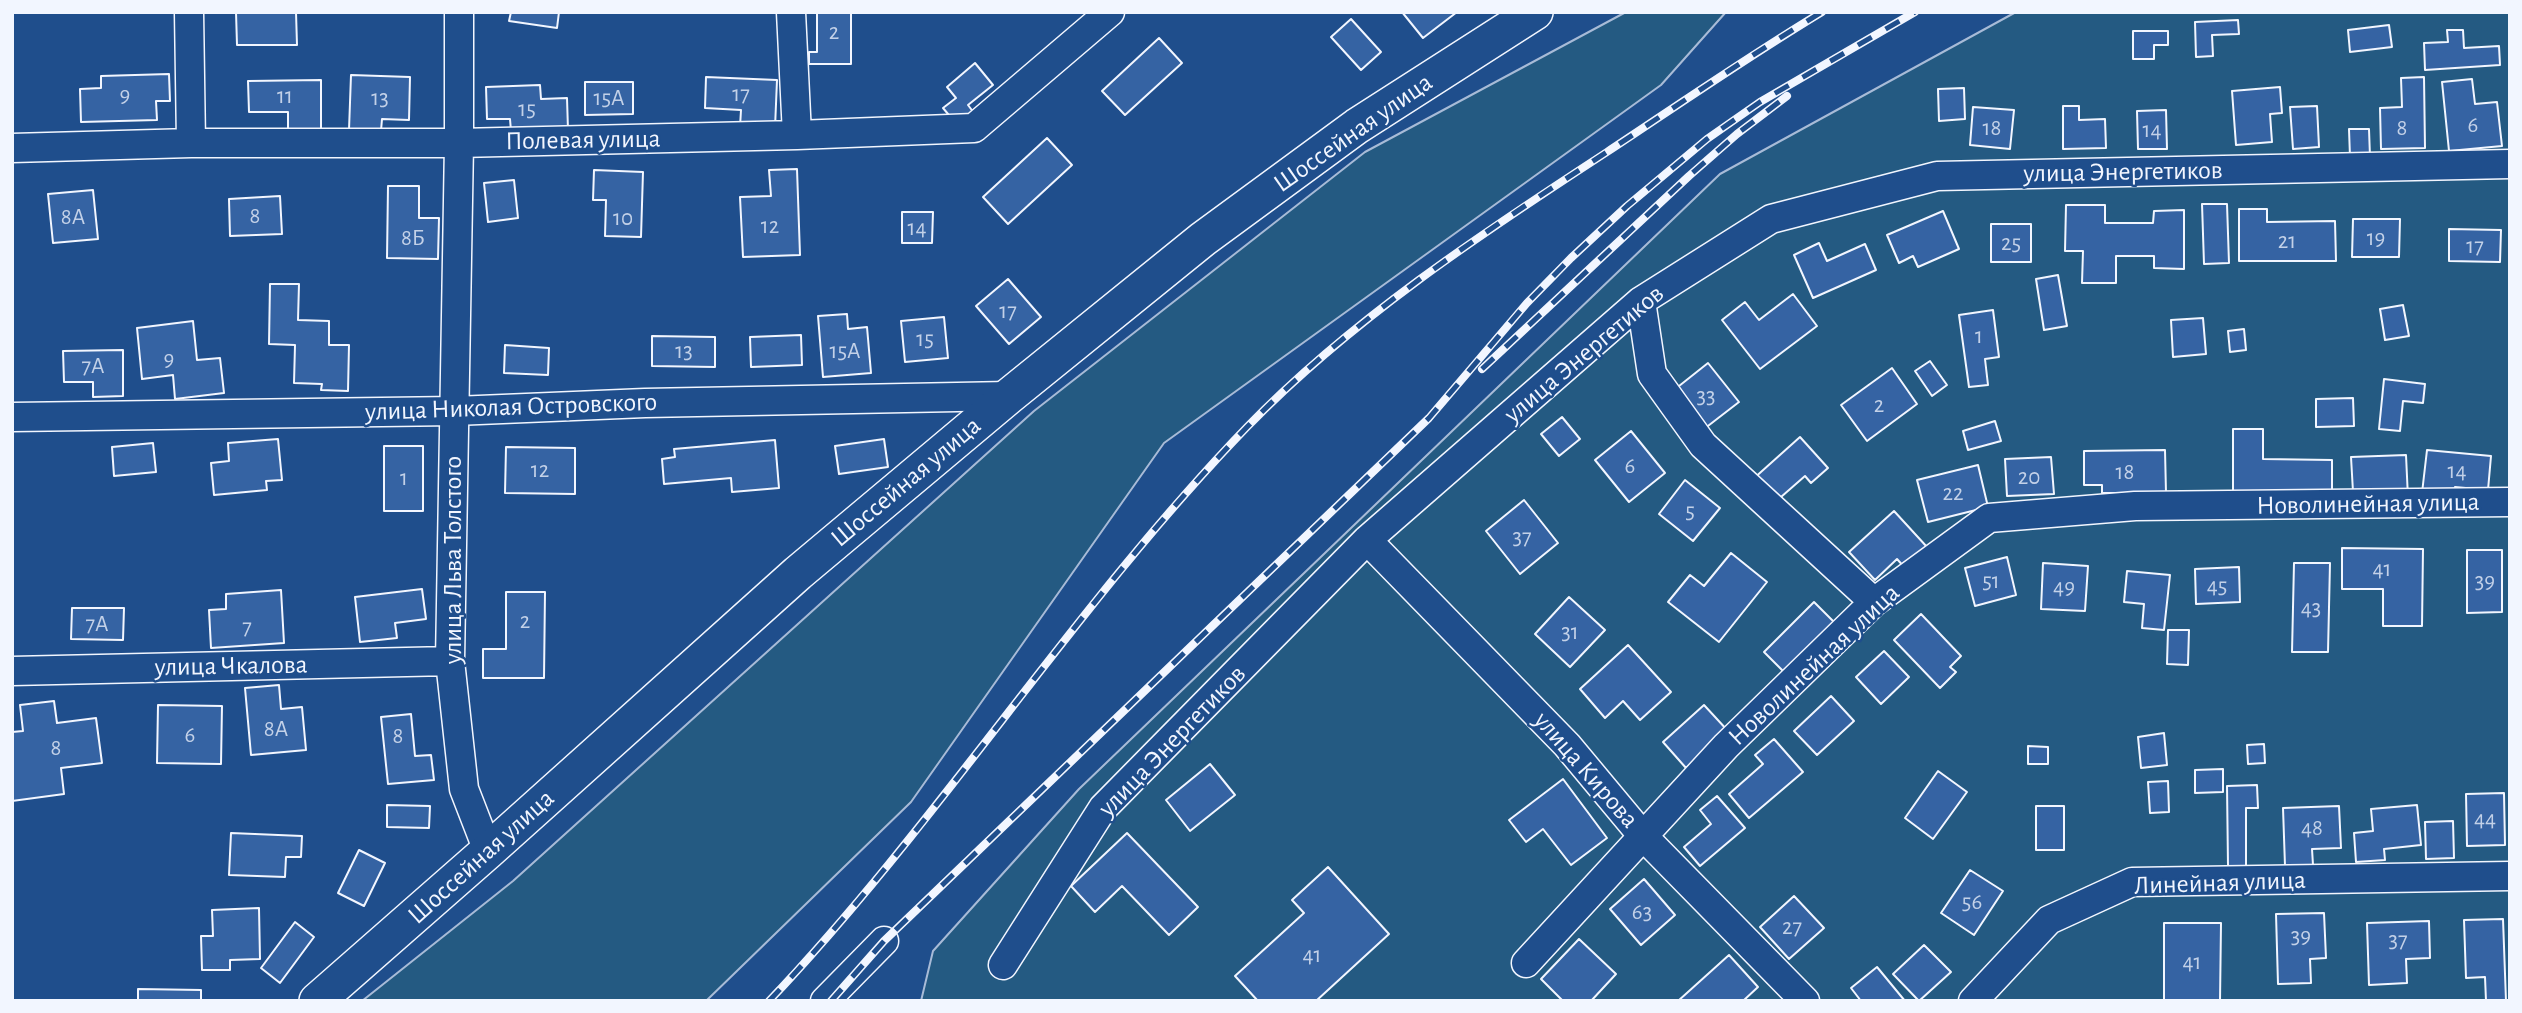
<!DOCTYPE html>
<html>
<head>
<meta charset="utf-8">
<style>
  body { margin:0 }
  #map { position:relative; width:2522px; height:1013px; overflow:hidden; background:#1f4e8c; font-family:"Alegreya Sans",sans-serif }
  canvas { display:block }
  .frame { position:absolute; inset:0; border:14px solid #f2f6ff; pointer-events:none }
</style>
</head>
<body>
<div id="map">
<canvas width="2522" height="1013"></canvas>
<div class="frame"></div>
</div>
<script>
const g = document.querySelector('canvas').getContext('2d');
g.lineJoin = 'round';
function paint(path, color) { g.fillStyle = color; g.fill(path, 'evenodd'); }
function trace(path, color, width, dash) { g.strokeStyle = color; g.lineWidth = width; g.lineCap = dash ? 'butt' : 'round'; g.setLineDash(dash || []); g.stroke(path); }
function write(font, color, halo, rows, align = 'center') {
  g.font = font + ' "Alegreya Sans",sans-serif'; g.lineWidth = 5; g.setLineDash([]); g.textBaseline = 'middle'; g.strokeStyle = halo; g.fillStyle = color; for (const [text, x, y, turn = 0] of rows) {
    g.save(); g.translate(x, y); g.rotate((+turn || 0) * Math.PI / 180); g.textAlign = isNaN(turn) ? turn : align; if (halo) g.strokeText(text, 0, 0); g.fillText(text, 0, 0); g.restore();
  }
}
const green = new Path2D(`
  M1626,12H1726L1661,85L1164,443L911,802L706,1001H362L513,881L1034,411L1365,152Z
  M2016,12H2510V1001H921L933,951L1079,789L1720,174Z`);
paint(green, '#245a82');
trace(green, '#a8bbd7', 2);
const building = new Path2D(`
  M236,12H296L297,45H237Z
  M511,12H559L557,28L509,21Z
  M817,12H851V64H809V52H817Z
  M1402,12H1457L1423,38Z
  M1351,19L1381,52L1361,70L1331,37Z
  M2238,20L2239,34L2212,35L2213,56L2196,57L2195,22Z
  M2389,25L2392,47L2350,52L2348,30Z
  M2447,30H2463L2464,48L2499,46L2500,65L2425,70L2424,43L2448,42Z
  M2133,31H2168V45H2154V59H2133Z
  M1159,38L1182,63L1125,115L1102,91Z
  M975,63L993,85L968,105L974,113L958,126L943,108L956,98L947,87Z
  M169,74L170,101H156L157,120L81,122L80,89L101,88V76Z
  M351,75L410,77L409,120L382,119L381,131L349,130Z
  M706,77L777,80L775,128L740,127L741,110L705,108Z
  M2424,77L2425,148L2381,149L2380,108L2402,107L2401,78Z
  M2472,79L2475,104L2497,102L2502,146L2449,151L2442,82Z
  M321,80V129L288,130V112H249L248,81Z
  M585,82H633V114L585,115Z
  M540,85L541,99L567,98L568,130L511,131L510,119H487L486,87Z
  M2280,87L2282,113L2270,114L2272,142L2236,145L2232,91Z
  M1964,88L1965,119L1939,121L1938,89Z
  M2063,106H2079V120L2105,119L2106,148L2063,149Z
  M2317,106L2319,147L2293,149L2290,107Z
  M1973,107L2014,110L2010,149L1970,145Z
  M2166,110L2167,149H2138L2137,111Z
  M2349,129H2369L2370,157H2350Z
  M1047,138L1072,165L1008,224L983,197Z
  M797,169L800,255L743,257L740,197L771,196L769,170Z
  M594,170L643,172L641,237L605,236L606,200H593Z
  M514,180L518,218L488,222L484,183Z
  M388,186H419V218H439L438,259L387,258Z
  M93,190L98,239L53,243L48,194Z
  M280,196L282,234L230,236L229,199Z
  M2202,204H2227L2229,263L2204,264Z
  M2066,205H2105V223H2153L2154,211L2184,210V269L2154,268V256H2116V283H2082L2083,251H2065Z
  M2239,209H2267V222L2335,221L2336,261H2239Z
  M1943,211L1959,249L1918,267L1913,256L1899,263L1887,235Z
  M902,212H933L932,243H902Z
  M2353,219H2400L2399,257H2352Z
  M1991,224H2031V262H1991Z
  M2449,229L2501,230L2500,262L2449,261Z
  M1819,243L1827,261L1865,244L1876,270L1813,298L1794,255Z
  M2058,275L2067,326L2044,330L2036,279Z
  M1008,279L1041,317L1009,344L976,306Z
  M270,284H299L298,320L329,321V345H349L348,391L321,390L322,384L294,383L295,345L269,344Z
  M1793,294L1817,326L1760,369L1722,320L1745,302L1759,320Z
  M2403,305L2409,336L2385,340L2380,309Z
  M1993,310L1999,357L1985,359L1988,385L1969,387L1959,315Z
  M847,314L848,329L867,327L871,373L823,377L818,316Z
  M944,317L948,358L905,362L901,321Z
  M2203,318L2206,354L2173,357L2171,320Z
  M193,321L197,360L220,358L224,393L175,399L173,375L142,379L137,328Z
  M2244,329L2246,350L2230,352L2228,331Z
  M801,335L802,365L751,367L750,337Z
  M652,336L715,337V367L652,366Z
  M505,345L549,348L548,375L504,373Z
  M123,350V396L93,397V382H64L63,351Z
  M1930,361L1947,385L1932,396L1915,371Z
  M1708,363L1739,402L1704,429L1674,390Z
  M1892,368L1917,404L1867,441L1841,405Z
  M2384,379L2425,384L2423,403L2403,401L2400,431L2379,429Z
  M2353,398L2354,426L2316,427V399Z
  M1562,417L1580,439L1559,456L1541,434Z
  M1995,421L2001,441L1968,450L1963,431Z
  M2233,429H2263V459L2332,460V492H2233Z
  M1631,431L1665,473L1629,502L1595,460Z
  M1800,437L1828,468L1811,483L1805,476L1773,504L1752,480Z
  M278,439L282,480L266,481L267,490L214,495L211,463L229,461L228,443Z
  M884,439L888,467L839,474L835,446Z
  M775,440L779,488L732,492L731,478L664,484L662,459L675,457L674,449Z
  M153,443L156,472L114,476L112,447Z
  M384,446H423V511H384Z
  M506,447L575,448V494L505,493Z
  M2165,450L2166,493H2102V485H2084V451Z
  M2427,450L2491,456L2488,490L2455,487L2454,496L2422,493Z
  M2406,455L2408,498L2353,492L2351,457Z
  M2051,457L2054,494L2007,496L2005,459Z
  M1978,465L1988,507L1928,522L1917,480Z
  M1685,480L1720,508L1693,541L1659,514Z
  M1524,500L1558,543L1520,574L1486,531Z
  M1894,511L1927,547L1905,568L1897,559L1875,580L1849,552Z
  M2342,548L2423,549L2422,626H2383V589H2342Z
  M2467,550H2502V612L2467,613Z
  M1731,553L1767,582L1719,642L1668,602L1690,575L1704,586Z
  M2007,557L2016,595L1975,606L1965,568Z
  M2043,563L2088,566L2085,611L2041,609Z
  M2294,563H2330L2328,652H2292Z
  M2239,567L2240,602L2196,604L2195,569Z
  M2127,571L2170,575L2164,630L2142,628L2144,604L2124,602Z
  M422,589L426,619L395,623L397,638L360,642L355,597Z
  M281,590L284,643L211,648L209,610L226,609V594Z
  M506,592H545L544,678H483V649H506Z
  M1569,597L1605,630L1570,667L1535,634Z
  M1814,602L1837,625L1786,674L1764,652Z
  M72,608H124L123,640L71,639Z
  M1921,614L1961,656L1950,667L1956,672L1940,688L1894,640Z
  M2168,630H2189L2188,665L2167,664Z
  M1628,645L1671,692L1640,720L1623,701L1605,718L1580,689Z
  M1884,651L1909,677L1881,704L1856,677Z
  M279,685L281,709L302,707L306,750L251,755L245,688Z
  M1831,696L1854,721L1817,755L1794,731Z
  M54,701L57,723L96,718L102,763L61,768L64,794L12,801V732L23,731L20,705Z
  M158,705L222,706L221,764L157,763Z
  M1704,705L1728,731L1686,768L1663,742Z
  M411,714L415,756L431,755L434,780L388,784L381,717Z
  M2164,733L2167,765L2141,768L2138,737Z
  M1774,739L1803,772L1749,818L1729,794L1763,764L1755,755Z
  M2264,744L2265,763L2248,764L2247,745Z
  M2028,746L2048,747V764H2028Z
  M1210,764L1235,795L1190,831L1166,800Z
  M2223,769V792L2195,793V770Z
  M1938,771L1967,792L1933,839L1905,818Z
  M1563,779L1607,838L1571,865L1543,829L1526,842L1509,820Z
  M2168,781L2169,812L2150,813L2148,782Z
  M2257,785L2258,808H2246V866H2228L2227,786Z
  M2504,793L2505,845L2467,846L2466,794Z
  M1717,796L1745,828L1700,866L1684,847L1711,824L1700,810Z
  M387,805L430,806L429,828L387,827Z
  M2417,805L2421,845L2384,849L2385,860L2356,862L2354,833L2373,831L2371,809Z
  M2036,806H2064V850H2036Z
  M2339,806L2341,848L2312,849L2313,865L2285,866L2283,808Z
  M2453,821L2454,858L2426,859L2425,822Z
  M231,833L302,836L301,857H286L285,877L229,875Z
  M1127,833L1198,907L1169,935L1122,886L1095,912L1071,886Z
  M359,850L385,863L364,906L338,893Z
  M1328,867L1389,934L1316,1001H1258L1235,976L1304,913L1292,900Z
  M1970,870L2003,891L1974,935L1941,913Z
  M1644,879L1675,915L1641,945L1610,909Z
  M1794,896L1824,928L1789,959L1760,927Z
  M259,908L260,959L230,960V970H202L201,936H213L212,910Z
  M2324,913L2326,958L2310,959L2311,983L2278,984L2276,914Z
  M2503,919L2506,1001H2486L2485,977L2466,978L2464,920Z
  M2429,921L2430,958L2406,959L2407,983L2369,985L2367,923Z
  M295,922L314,937L280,983L261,968Z
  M2164,923H2221L2220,1001H2164Z
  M1579,939L1616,974L1591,1001H1563L1541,979Z
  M1924,945L1951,972L1919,1001L1893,974Z
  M1729,955L1758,987L1743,1001H1678Z
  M1877,967L1905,1001H1861L1851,988Z
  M138,989L201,990V1001H138Z`);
paint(building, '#3563a3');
trace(building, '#f2f6ff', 2);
const minor = new Path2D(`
  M189,12L191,143
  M459,12V143L450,661L464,789L488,851
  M791,12L797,135
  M12,148L191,143H459L797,135L974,128L1110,12
  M1641,301L1652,374L1703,445L1874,602
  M12,417L455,411L645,403L1009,396
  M1367,540L1567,745L1642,835L1805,1001
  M12,671L450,661
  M1526,963L1726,746L1874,602L1989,518L2135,506L2510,502
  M1003,965L1103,808L1367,540L1641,301L1771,219L1937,176L2510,164
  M825,1001L884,941
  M1973,1001L2049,920L2132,882L2510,876`);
const major = new Path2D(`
  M317,1001L488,851L798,573L1009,396L1203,239L1357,126L1535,12`);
trace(minor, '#f2f6ff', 31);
trace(major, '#f2f6ff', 38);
trace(minor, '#1f4e8c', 28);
trace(major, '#1f4e8c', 35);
const rail = new Path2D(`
  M1482,369L1689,176L1737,134L1787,96
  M769,1001C941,820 1074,606 1247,427C1352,319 1481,234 1607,152C1678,105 1749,56 1822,12
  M831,1001L884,941L1429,418L1527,303L1571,258L1627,206L1707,139L1760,102L1915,12`);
trace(rail, '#f2f6ff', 8);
trace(rail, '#1f4e8c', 5, [16]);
write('23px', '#c3d1e8', null, [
  ["2",834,32],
  ["17",741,94],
  ["9",125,95],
  ["11",285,96],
  ["13",380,98],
  ["15А",609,98],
  ["15",527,109],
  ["6",2473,125],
  ["18",1992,128],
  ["8",2402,128],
  ["14",2152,130],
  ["8",255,216],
  ["8А",73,217],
  ["10",623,218],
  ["12",770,226],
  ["14",917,228],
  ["8Б",413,238],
  ["19",2376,238],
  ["21",2287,241],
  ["25",2011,243],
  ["17",2475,246],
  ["17",1008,311],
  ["1",1979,336],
  ["15",925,339],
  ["13",684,351],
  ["15А",845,351],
  ["9",169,359],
  ["7А",93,366],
  ["33",1706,396],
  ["2",1879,405],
  ["6",1630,466],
  ["12",540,470],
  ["14",2457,471],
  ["18",2125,472],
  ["20",2029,477],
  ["1",404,478],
  ["22",1953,493],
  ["5",1690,511],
  ["37",1522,537],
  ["41",2382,569],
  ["51",1991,581],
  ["39",2485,581],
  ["45",2217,586],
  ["49",2064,587],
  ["43",2311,608],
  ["2",525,621],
  ["7А",97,624],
  ["7",247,627],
  ["31",1570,632],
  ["8А",276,729],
  ["6",190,735],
  ["8",398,736],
  ["8",56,748],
  ["44",2485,819],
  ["48",2312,828],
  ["56",1972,902],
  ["63",1642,912],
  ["27",1792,927],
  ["39",2301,936],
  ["37",2398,940],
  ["41",1312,955],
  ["41",2192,962]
]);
write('26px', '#f2f6ff', '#1f4e8c', [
  ["Шоссейная улица",1353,133,-35],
  ["Полевая улица",583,140,-1],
  ["улица Энергетиков",2123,172,-1],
  ["улица Энергетиков",1584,354,-40],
  ["улица Николая Островского",511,407,-2],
  ["Шоссейная улица",906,482,-40],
  ["Новолинейная улица",2368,504,-1],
  ["улица Льва Толстого",453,560,-90],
  ["Новолинейная улица",1814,665,-43],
  ["улица Чкалова",231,666,-1],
  ["улица Энергетиков",1172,741,-46],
  ["улица Кирова",1586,770,49],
  ["Шоссейная улица",481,857,-42],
  ["Линейная улица",2220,883,-2]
]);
</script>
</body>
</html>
